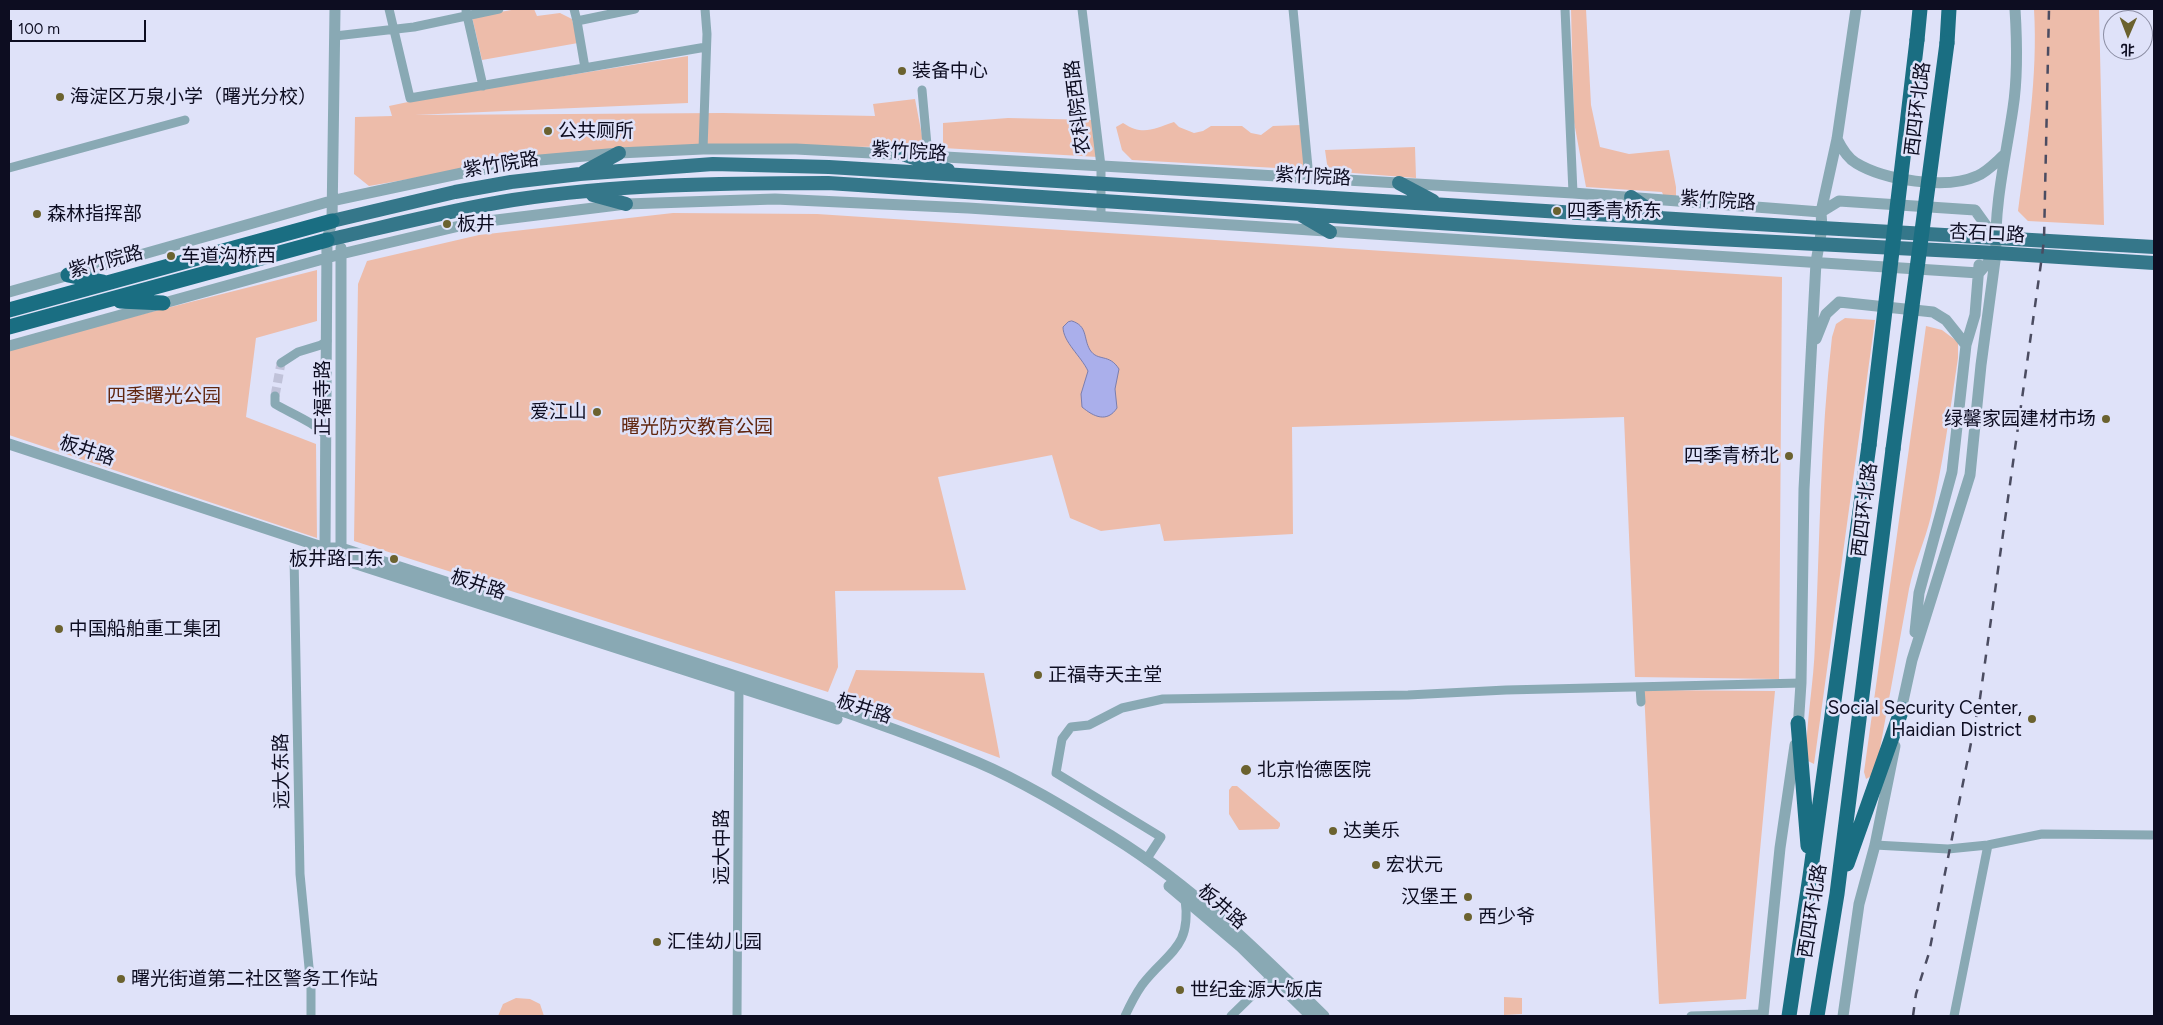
<!DOCTYPE html>
<html>
<head>
<meta charset="utf-8">
<style>
  body { margin:0 }
  #map { position:relative; width:2163px; height:1025px; overflow:hidden; background:#dfe2f9; font-family:Figtree,"Noto Sans SC",sans-serif }
  canvas { display:block }
  .frame { position:absolute; inset:0; border:10px solid #0d0d21; pointer-events:none }
  .north { position:absolute; left:2103px; top:10px; width:50px; height:50px; box-sizing:border-box; background:#dfe2f9; border:1px solid #8b8da3; border-radius:50%; rotate:181deg; font-size:14px; font-weight:700; line-height:20px; text-align:center; color:#0d0d21 }
  .north::after { content:''; display:block; margin:auto; width:18px; height:22px; background:#6b622f; clip-path:polygon(50% 0,100% 100%,50% 72%,0 100%) }
  .scale { position:absolute; left:10px; top:20px; width:136px; height:22px; box-sizing:border-box; border:2px solid #0d0d21; border-top:0; padding-left:6px; font-size:15px; line-height:18px; white-space:nowrap; color:#0d0d21; -webkit-text-stroke:4px #dfe2f9; paint-order:stroke }
</style>
</head>
<body>
<div id="map">
<canvas width="2163" height="1025"></canvas>
<div class="frame"></div>
<div class="north">北</div>
<div class="scale">100 m</div>
</div>
<script>
const g = document.querySelector('canvas').getContext('2d');
g.lineJoin = 'round';
function paint(path, color) { g.fillStyle = color; g.fill(path, 'evenodd'); }
function trace(path, color, width, dash) { g.strokeStyle = color; g.lineWidth = width; g.lineCap = dash ? 'butt' : 'round'; g.setLineDash(dash || []); g.stroke(path); }
function write(font, color, halo, rows, align = 'center') {
  g.font = font + ' Figtree,"Noto Sans SC",sans-serif'; g.lineWidth = 5; g.setLineDash([]); g.textBaseline = 'middle'; g.strokeStyle = halo; g.fillStyle = color; for (const [text, x, y, turn = 0] of rows) {
    g.save(); g.translate(x, y); g.rotate((+turn || 0) * Math.PI / 180); g.textAlign = isNaN(turn) ? turn : align; if (halo) g.strokeText(text, 0, 0); g.fillText(text, 0, 0); g.restore();
  }
}
paint(new Path2D(`
  M517,9H534L537,16L560,13L572,19L578,43L482,60L472,17Z
  M1571,9H1586L1591,105L1600,147L1629,154L1669,150L1676,187V198L1664,197L1662,192L1586,187L1574,122Z
  M2034,9H2099L2104,225L2028,221L2018,211C2027,143 2038,77 2034,9Z
  M688,56V103L415,115L723,113L875,116L873,104L915,99L924,146L703,149L547,155L369,186L354,174L355,117L392,116L389,106L427,98Z
  M1008,118L1093,120L1098,157L943,148V123Z
  M1174,122L1179,127L1194,133L1203,131L1211,126H1242L1251,133L1261,135L1273,126L1301,125L1306,167L1295,169L1132,160L1122,150L1116,127L1123,123C1143,136 1153,129 1174,122Z
  M1415,147L1416,178L1328,171L1325,150Z
  M673,213L817,214L1782,277L1779,679L1635,677L1624,417L1292,427L1293,534L1164,541L1160,524L1101,531L1070,518L1052,455L938,477L966,590L835,591L838,667L828,692L354,541L358,284L367,261L479,235Z
  M317,270V321L256,338L246,417L316,444L317,538L9,435V348Z
  M1845,318L1875,320L1814,764L1806,760C1806,721 1814,683 1815,643C1820,541 1820,439 1832,337L1836,324Z
  M1926,326L1942,330L1958,342V358C1950,411 1943,464 1931,516C1925,541 1914,564 1909,589L1879,754L1873,775L1866,779L1864,772Z
  M856,670L984,673L1000,758L844,700Z
  M1644,690L1775,691L1746,999L1659,1004Z
  M1232,786H1237L1280,823V826L1278,829L1239,830L1229,814V790Z
  M1504,997L1522,998V1014L1504,1015Z
  M516,998L530,999L540,1004L544,1016H498L503,1004Z`), '#edbcaa');
const water = new Path2D(`
  M1072,321C1088,326 1083,338 1090,350C1098,362 1109,353 1119,369L1115,389L1117,408C1107,423 1094,417 1082,407L1081,394L1088,371C1081,356 1063,342 1063,327L1068,322Z`);
paint(water, '#aaafeb');
trace(water, '#7b7eae', 1);
trace(new Path2D(`
  M275,396L281,363`), '#c0c2d9', 9, [9, 4.5]);
trace(new Path2D(`
  M389,9L410,98L706,47
  M574,9L577,21L635,9
  M1082,9L1101,166V217
  M1293,9L1309,178
  M1565,9L1573,193
  M466,11L483,86
  M577,21L585,68
  M335,36L414,27L499,9
  M922,90L928,156
  M703,149L707,34L705,9
  M9,168L185,120
  M281,363L298,352L321,345L327,341
  M275,396V404C290,413 316,423 326,436
  M1640,687L1641,702
  M1875,845L1948,849L1988,845L2042,834L2154,835
  M1146,860L1161,837L1056,773L1062,739L1071,727L1089,725L1122,708L1163,699L1408,695L1506,690L1801,683
  M311,1016V988L300,874L294,556L325,548
  M737,1016L739,682
  M1125,1016C1130,1005 1135,995 1142,985C1167,952 1192,949 1185,899
  M1231,1016L1271,977
  M1691,1016L1763,1014
  M1954,1016L1988,845`), '#89a9b4', 9);
trace(new Path2D(`
  M1837,139C1841,147 1847,158 1856,163C1884,180 1946,190 1977,176C1987,172 1996,162 2004,155
  M9,292L331,201L467,172L540,160L619,153L703,149H796L928,156L1573,193L1821,212L1839,201L1975,210L1995,238
  M1816,339L1826,314L1839,302L1933,312L1946,320L1966,345
  M9,346L341,254L472,223L626,204L775,199L968,208L1979,273L1996,253
  M9,444L325,548H341C462,587 583,627 705,666C796,696 888,724 977,762C1024,782 1069,810 1113,837C1192,886 1258,951 1324,1016
  M325,548L341,559L837,719
  M325,548L327,240L332,221L335,9
  M341,555V248
  M1915,632L1919,593L1952,472L1966,345L1975,315L1979,265
  M1900,715L1912,660L1970,475L1981,365L1996,253C1994,204 2006,156 2013,108C2018,76 2017,41 2015,9
  M1798,729L1801,683L1804,489L1816,262L1822,228L1821,212L1837,139L1856,9
  M1169,886L1241,947L1311,1016
  M1763,1016L1780,848L1795,745
  M1843,1016L1859,904L1875,845L1895,746`), '#89a9b4', 11);
trace(new Path2D(`
  M905,155L948,170
  M584,172L619,153
  M1399,183L1433,201
  M593,195L626,204
  M1631,197L1659,217
  M1301,215L1330,232
  M332,221L455,192L511,182L580,174L713,164L829,167L1822,228L2154,247
  M327,240C389,226 450,210 513,200C617,184 723,183 828,183L1576,232L1996,253L2154,263`), '#35778a', 14);
trace(new Path2D(`
  M1917,40L1920,9
  M1947,43L1949,9
  M68,275L103,282
  M120,301L163,303
  M9,310L332,221
  M9,327L327,240
  M1798,723L1808,846
  M1847,864L1902,709
  M1789,1016L1810,876L1869,445
  M1817,1016L1837,894L1893,449`), '#1a6e82', 15);
trace(new Path2D(`
  M1913,1016L1916,994L1929,953L1980,698L2042,256L2044,240L2049,9`), '#4b4c61', 2.5, [9, 9]);
trace(new Path2D(`
  M1869,445L1917,40
  M1893,449L1947,43`), '#1a6e82', 15);
for (const [x, y, r, color] of [
  [902,71,5,"#6b622f"],
  [60,97,5,"#6b622f"],
  [548,131,5,"#6b622f"],
  [1557,211,5,"#6b622f"],
  [37,214,5,"#6b622f"],
  [447,224,5,"#6b622f"],
  [171,256,5,"#6b622f"],
  [597,412,5,"#6b622f"],
  [2106,419,5,"#6b622f"],
  [1789,456,5,"#6b622f"],
  [394,559,5,"#6b622f"],
  [59,629,5,"#6b622f"],
  [1038,675,5,"#6b622f"],
  [2032,719,5,"#6b622f"],
  [1246,770,6,"#6b622f"],
  [1333,831,5,"#6b622f"],
  [1376,865,5,"#6b622f"],
  [1468,897,5,"#6b622f"],
  [1468,917,5,"#6b622f"],
  [657,942,5,"#6b622f"],
  [121,979,5,"#6b622f"],
  [1180,990,5,"#6b622f"]
]) { const dot = new Path2D(); dot.arc(x, y, r, 0, 2 * Math.PI); g.fillStyle = color; g.fill(dot); trace(dot, '#dfe2f9', 2); }
write('19px', '#0d0d21', '#dfe2f9', [
  ["装备中心",912,71],
  ["海淀区万泉小学（曙光分校）",70,97],
  ["公共厕所",558,131],
  ["四季青桥东",1567,211],
  ["森林指挥部",47,214],
  ["板井",457,224],
  ["车道沟桥西",181,256],
  ["爱江山",587,412,"right"],
  ["绿馨家园建材市场",2096,419,"right"],
  ["四季青桥北",1779,456,"right"],
  ["板井路口东",384,559,"right"],
  ["中国船舶重工集团",69,629],
  ["正福寺天主堂",1048,675],
  ["Social Security Center,",2022,708,"right"],
  ["Haidian District",2022,730,"right"],
  ["北京怡德医院",1257,770],
  ["达美乐",1343,831],
  ["宏状元",1386,865],
  ["汉堡王",1458,897,"right"],
  ["西少爷",1478,917],
  ["汇佳幼儿园",667,942],
  ["曙光街道第二社区警务工作站",131,979],
  ["世纪金源大饭店",1190,990]
], 'left');
write('19px', '#0d0d21', '#dfe2f9', [
  ["农科院西路",1078,107,-97],
  ["西四环北路",1918,109,-83],
  ["紫竹院路",909,152,4],
  ["紫竹院路",501,165,-9],
  ["紫竹院路",1313,177,3],
  ["紫竹院路",1718,201,4],
  ["杏石口路",1987,234,3],
  ["紫竹院路",106,262,-15],
  ["正福寺路",323,398,-90],
  ["板井路",87,451,18],
  ["西四环北路",1865,510,-83],
  ["板井路",478,585,18],
  ["板井路",864,709,18],
  ["远大东路",282,771,-91],
  ["远大中路",722,847,-90],
  ["板井路",1222,907,41],
  ["西四环北路",1813,911,-81]
]);
write('19px', '#61260f', '#dfe2f9', [
  ["四季曙光公园",164,396],
  ["曙光防灾教育公园",697,427]
]);
</script>
</body>
</html>
